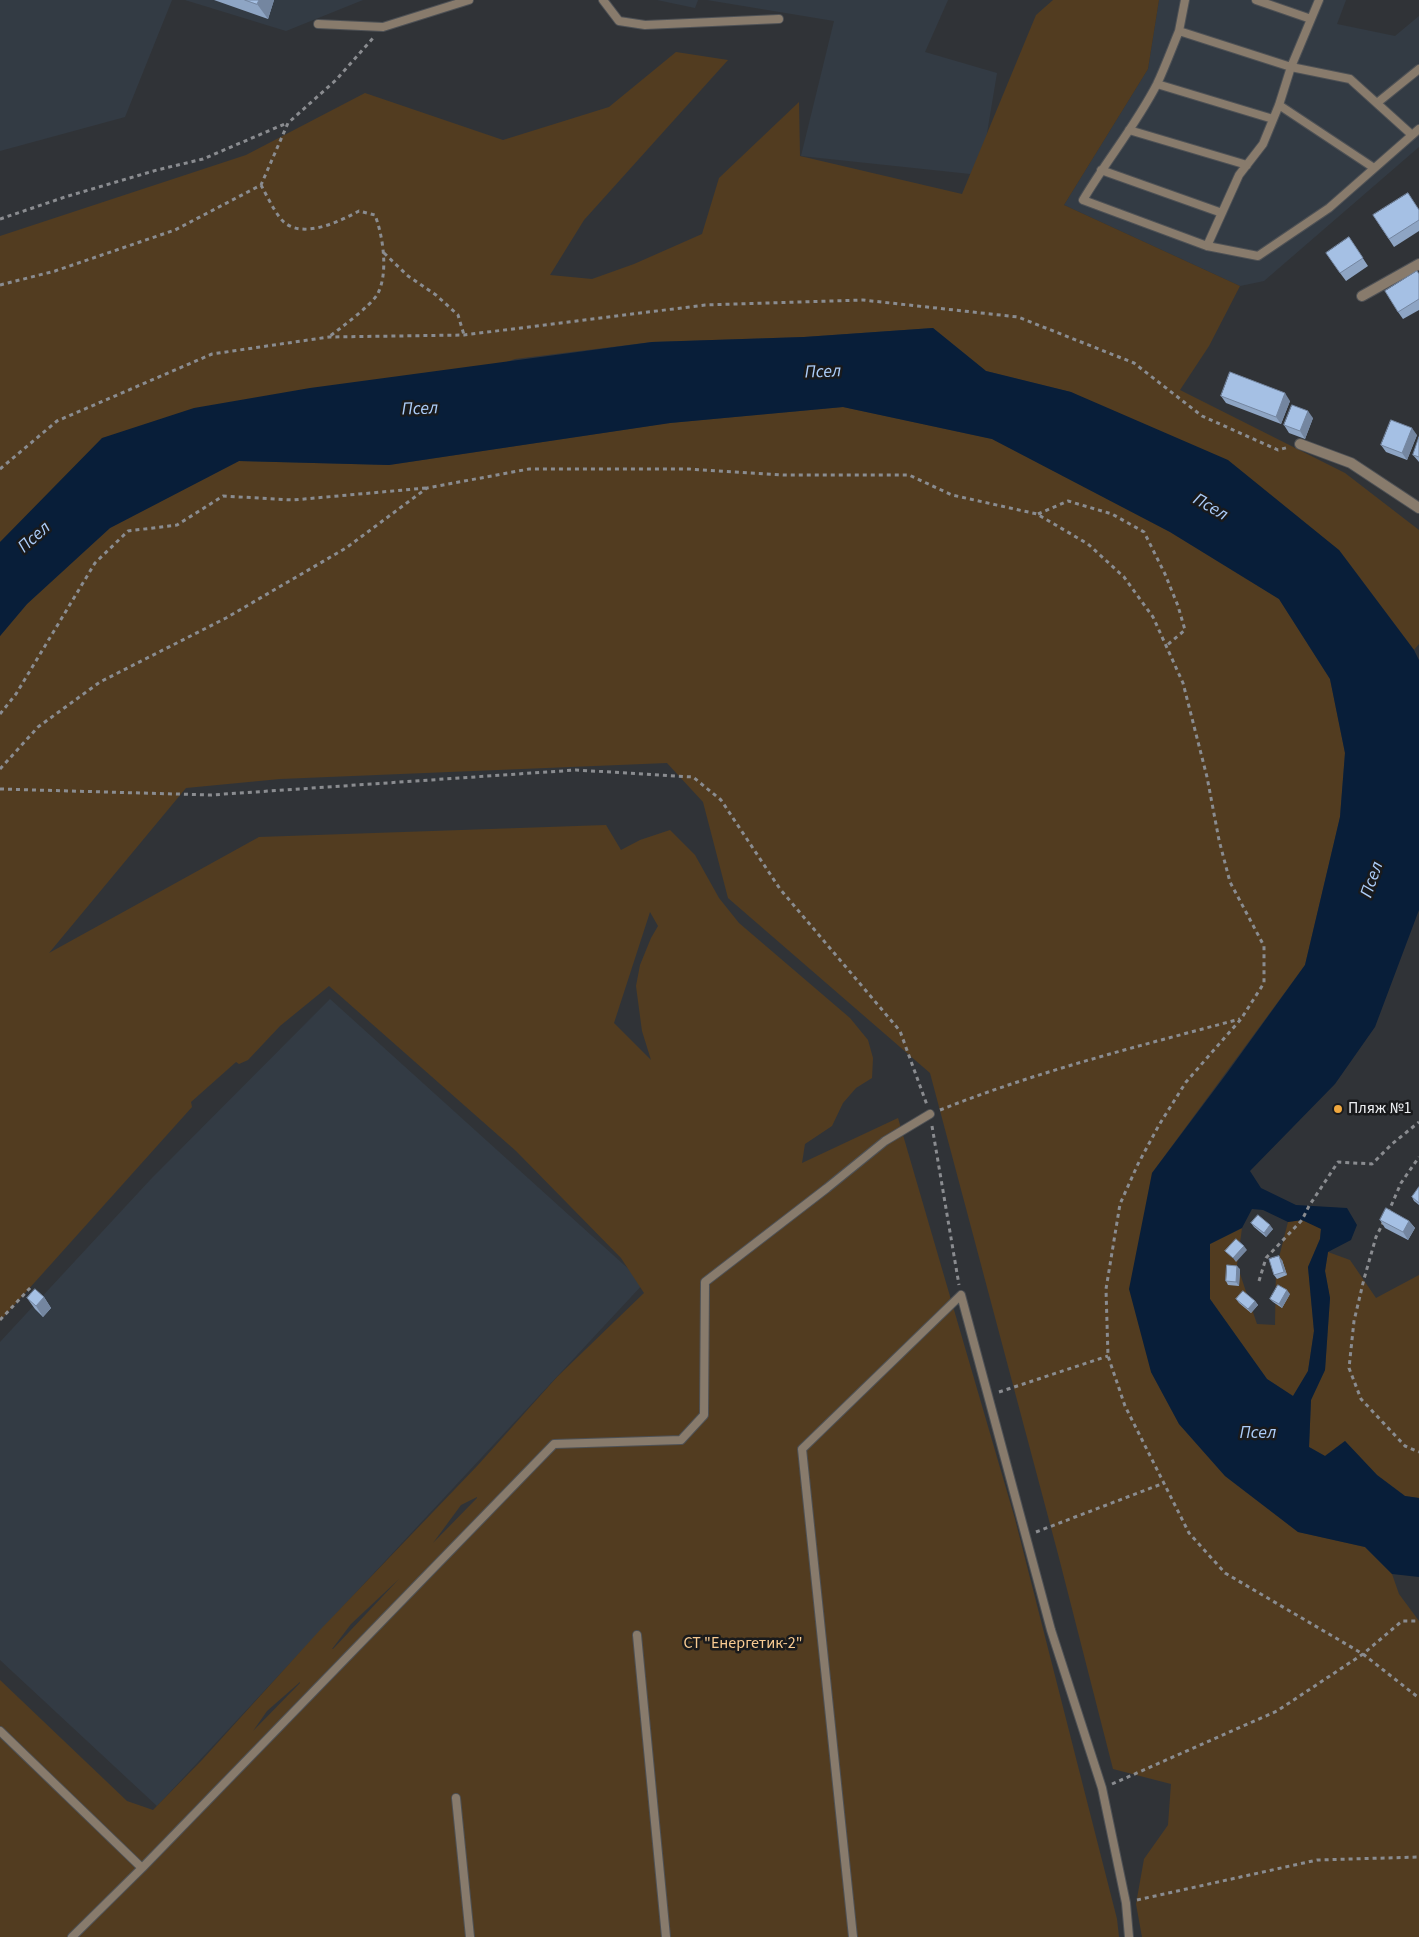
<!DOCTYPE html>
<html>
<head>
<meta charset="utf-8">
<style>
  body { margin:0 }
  canvas { display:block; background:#303337 }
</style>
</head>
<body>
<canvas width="1419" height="1937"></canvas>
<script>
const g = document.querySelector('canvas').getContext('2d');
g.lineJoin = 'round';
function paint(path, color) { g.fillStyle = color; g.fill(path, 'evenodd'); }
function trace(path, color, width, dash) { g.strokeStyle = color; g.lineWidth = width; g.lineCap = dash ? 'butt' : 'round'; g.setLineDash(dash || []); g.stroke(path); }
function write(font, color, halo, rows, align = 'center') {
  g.font = font + ' "Source Sans 3",sans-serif'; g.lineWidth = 5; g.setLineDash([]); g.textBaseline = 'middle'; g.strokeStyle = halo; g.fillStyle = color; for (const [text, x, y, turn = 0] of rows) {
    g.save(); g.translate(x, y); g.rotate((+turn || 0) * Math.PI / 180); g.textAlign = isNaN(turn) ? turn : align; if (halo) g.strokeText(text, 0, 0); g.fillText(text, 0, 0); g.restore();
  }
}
paint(new Path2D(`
  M0,0H172L125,117L0,151Z
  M185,0H363L286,31Z
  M657,0H698L695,8Z
  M707,0H948L925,52L997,73L980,175L801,156L834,21Z
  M1159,0H1346L1337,24L1395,36L1419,16V147L1264,281L1240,286L1064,205L1148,69Z
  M330,999L644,1283L157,1806L0,1660V1342L151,1179Z`), '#333b44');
paint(new Path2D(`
  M1053,0H1159L1148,69L1064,205L1240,286L1209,346L1180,390L1345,473L1419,530V644L1414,650L1339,550L1071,392L986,371L933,328L804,337L652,342L515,359L0,542V236L246,155L365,93L503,140L609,107L676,52L728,60L584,220L550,275L592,279L634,264L702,234L719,178L799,102L800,156L962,194L1036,15Z
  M843,407L992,439L1170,532L1279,599L1330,679L1345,753L1340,817L1305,965L1152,1173L1151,1372L1179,1424L1225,1476L1298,1532L1365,1547L1392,1574L1399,1594L1419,1621V1937H1142L1136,1904L1144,1859L1168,1825L1171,1784L1113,1769L1058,1554L930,1073L728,898L703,802L667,763L280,779L186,788L49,953L259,837L606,825L621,850L640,840L670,830L695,855L719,898L739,923L850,1018L868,1040L873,1058L872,1078L856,1088L843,1103L832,1126L805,1144L802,1163L898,1118L1015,1519L1117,1919L1119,1937H0V1680L127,1801L153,1810L202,1760L320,1630L478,1465L557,1377L644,1293L621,1258L516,1151L329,986L280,1026L248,1060L239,1064L236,1062L191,1102L192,1107L0,1321V636L27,604L110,528L239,461L389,465L670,423ZM650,912L658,926L651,938L640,965L636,986L642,1031L651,1060L614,1023ZM477,1497V1498L433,1543L461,1505ZM399,1579L333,1649H332L351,1624ZM300,1682V1683L253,1731L267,1711Z
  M1302,1220L1321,1228L1320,1239L1308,1267L1314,1331L1308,1371L1293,1396L1267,1379L1210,1299V1244L1242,1228L1237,1265L1257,1324L1275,1325L1276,1269L1288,1222Z
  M1328,1252L1350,1260L1376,1298L1419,1275V1498L1405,1496L1377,1475L1345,1441L1325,1456L1309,1447L1311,1400L1325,1370L1330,1298L1325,1271Z`), '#523c20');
paint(new Path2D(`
  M933,328L986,371L1071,392L1228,460L1339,550L1414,650L1419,660V910L1375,1027L1335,1084L1250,1171L1261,1188L1296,1205L1347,1208L1357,1225L1351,1240L1328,1252L1325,1271L1330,1298L1325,1370L1311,1400L1309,1447L1325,1456L1345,1441L1377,1475L1405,1496L1419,1498V1577L1392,1574L1365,1547L1298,1532L1225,1476L1179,1424L1151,1372L1129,1289L1152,1173L1227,1073L1305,965L1340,817L1345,753L1330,679L1279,599L1170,532L992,439L843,407L670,423L389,465L239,461L110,528L27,604L0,636V542L102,438L194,408L310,388L652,342L804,337ZM1252,1209L1263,1210L1288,1222L1302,1220L1321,1229L1320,1239L1308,1267L1314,1331L1308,1371L1293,1396L1267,1379L1210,1299V1244L1242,1228Z`), '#081e39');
const service = new Path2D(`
  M603,0L619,21L645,25L779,19
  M1185,0L1179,31L1291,67L1350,79L1412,135
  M1256,0L1311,19
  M318,24L383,27L469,0
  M1179,31C1172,48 1165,67 1157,84C1136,125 1106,161 1083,200L1207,246L1258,256L1329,208L1419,129
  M1157,84L1273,119
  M1377,103L1419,69
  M1279,105L1374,168
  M1129,130L1247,165
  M1101,170L1222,213
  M1207,246L1239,175L1263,144L1279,105L1291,67L1319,0
  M637,1635L666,1937
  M0,1731L142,1868L72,1937
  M456,1798L470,1937
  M142,1868L554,1444L681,1440L704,1415L705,1282L827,1188L885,1141L930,1114
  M853,1937L802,1449L961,1295L1051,1630L1102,1788L1126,1903L1129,1937`);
const minor = new Path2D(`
  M1362,296L1419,264
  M1300,444L1351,463L1419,508`);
trace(service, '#4e5155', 10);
trace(minor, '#4e5155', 12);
trace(new Path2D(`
  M261,185C267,196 273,209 281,219C299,241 339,222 359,211L375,215C383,236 389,274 377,295C369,307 342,327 330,336
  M0,219L65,197L157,170L203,159L287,123
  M384,253L408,276L436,295L458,315L464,335
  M0,285L55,271L175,230L261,185L288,123L336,80L374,37
  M0,469L57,421L212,354L329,337L464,335L705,305L863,300L1018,317L1134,363L1202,416L1278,450L1289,447
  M1038,514L1068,501L1112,514L1144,532L1165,574L1178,606L1185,630L1166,646
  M0,714L16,694L95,563L128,531L177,525L223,496L293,500L426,488
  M0,769L38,727L100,682L226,618L346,548L427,488L529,469H689L783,475H909L952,495L1037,514L1088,544L1124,577L1153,617L1183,683L1207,777L1219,840L1230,882L1264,946V983L1241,1019L1186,1082L1159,1125L1138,1164L1120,1204L1106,1289L1108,1356L1125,1406L1189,1533L1225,1573L1363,1654L1419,1698
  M0,789L211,795L576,770L693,777L721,800L780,889L900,1031L927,1105
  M940,1110C1038,1071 1139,1046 1240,1019
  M932,1126L959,1285
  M1388,1213L1401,1183L1419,1157
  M1384,1221L1376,1237L1364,1279L1354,1321L1349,1368L1361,1399L1405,1446L1419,1452
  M1259,1281L1266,1258L1302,1220L1309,1206L1338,1162L1372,1164L1392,1144L1419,1122
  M0,1320L31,1287
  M999,1392L1108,1356
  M1036,1532L1164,1483
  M1112,1784L1277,1711L1363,1654L1402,1621H1419
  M1137,1900L1317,1860L1419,1857`), '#8a8c90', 3, [4, 4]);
trace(service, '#887b6c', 8);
trace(minor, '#887b6c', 10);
paint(new Path2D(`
  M214,0H274L268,19Z
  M1419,210V231L1394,247L1373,215Z
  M1349,237L1368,266L1346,281L1340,273Z
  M1419,273V310L1403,319L1398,312Z
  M1221,396L1290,401L1281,424L1226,403Z
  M1313,418L1305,439L1289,433L1284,425Z
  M1417,435L1407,460L1386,452L1381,445Z
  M1419,437V462L1413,455Z
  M1419,1187V1205L1414,1201L1412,1197Z
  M1380,1220L1409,1221L1415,1228L1408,1240L1385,1228Z
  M1251,1223L1273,1229L1266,1237L1254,1227Z
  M1282,1260L1287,1275L1277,1279L1274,1275Z
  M1240,1269L1239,1286L1228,1285L1226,1281Z
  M1290,1294L1282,1308L1273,1302L1270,1299Z
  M44,1297L51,1308L43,1317L35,1309L27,1298Z
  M1236,1299L1255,1301L1258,1305L1251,1313L1239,1303Z`), '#8ea5c4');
paint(new Path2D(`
  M259,0H274L268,19L257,4Z
  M1285,393L1290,401L1281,424L1276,417Z
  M1308,411L1313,418L1305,439L1300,431Z
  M1412,428L1417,435L1407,460L1402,453Z
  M1409,1221L1415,1228L1408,1240L1403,1232Z
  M1270,1225L1273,1229L1266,1237L1264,1233Z
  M1244,1246L1247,1250L1236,1262L1233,1258Z
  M1279,1256L1282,1260L1287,1275L1284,1272Z
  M1237,1266L1240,1269L1239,1286L1236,1282Z
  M1287,1290L1290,1294L1282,1308L1279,1304Z
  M44,1297L51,1308L43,1317L36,1306Z
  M1255,1301L1258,1305L1251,1313L1248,1309Z`), '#7486a0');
const building = new Path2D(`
  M245,0H259L257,4Z
  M1408,193L1419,210V220L1389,239L1373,215Z
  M1349,237L1363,258L1340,273L1326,253Z
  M1417,271L1419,274V299L1398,312L1385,291Z
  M1230,372L1285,393L1276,417L1221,396Z
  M1292,405L1308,411L1300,431L1284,425Z
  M1391,420L1412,428L1402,453L1381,445Z
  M1419,437V457L1413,455Z
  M1419,1187V1203L1412,1197Z
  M1386,1208L1409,1221L1403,1232L1380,1220Z
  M1258,1215L1270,1225L1264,1233L1251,1223Z
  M1236,1239L1244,1246L1233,1258L1225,1251Z
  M1279,1256L1284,1272L1274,1275L1269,1259Z
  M1227,1265L1237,1266L1236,1282L1226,1281Z
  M1278,1285L1287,1290L1279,1304L1270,1299Z
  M35,1289L44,1297L36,1306L27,1298Z
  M1243,1291L1255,1301L1248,1309L1236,1299Z`);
paint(building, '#a5c0e4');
trace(building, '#7486a0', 1);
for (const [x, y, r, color] of [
  [1338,1109,5,"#efa73e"]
]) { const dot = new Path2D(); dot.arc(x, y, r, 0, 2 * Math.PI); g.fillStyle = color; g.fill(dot); trace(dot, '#191a1c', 2); }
write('16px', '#eceef1', '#191a1c', [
  ["Пляж №1",1348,1109]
], 'left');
write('16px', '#f9cb92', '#191a1c', [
  ["СТ \"Енергетик-2\"",743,1644]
]);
write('italic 18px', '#accdf9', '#191a1c', [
  ["Псел",823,373,-2],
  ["Псел",420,410,-2],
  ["Псел",1210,508,30],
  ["Псел",35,538,-42],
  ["Псел",1373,880,-71],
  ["Псел",1258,1434]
]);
</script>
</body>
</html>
